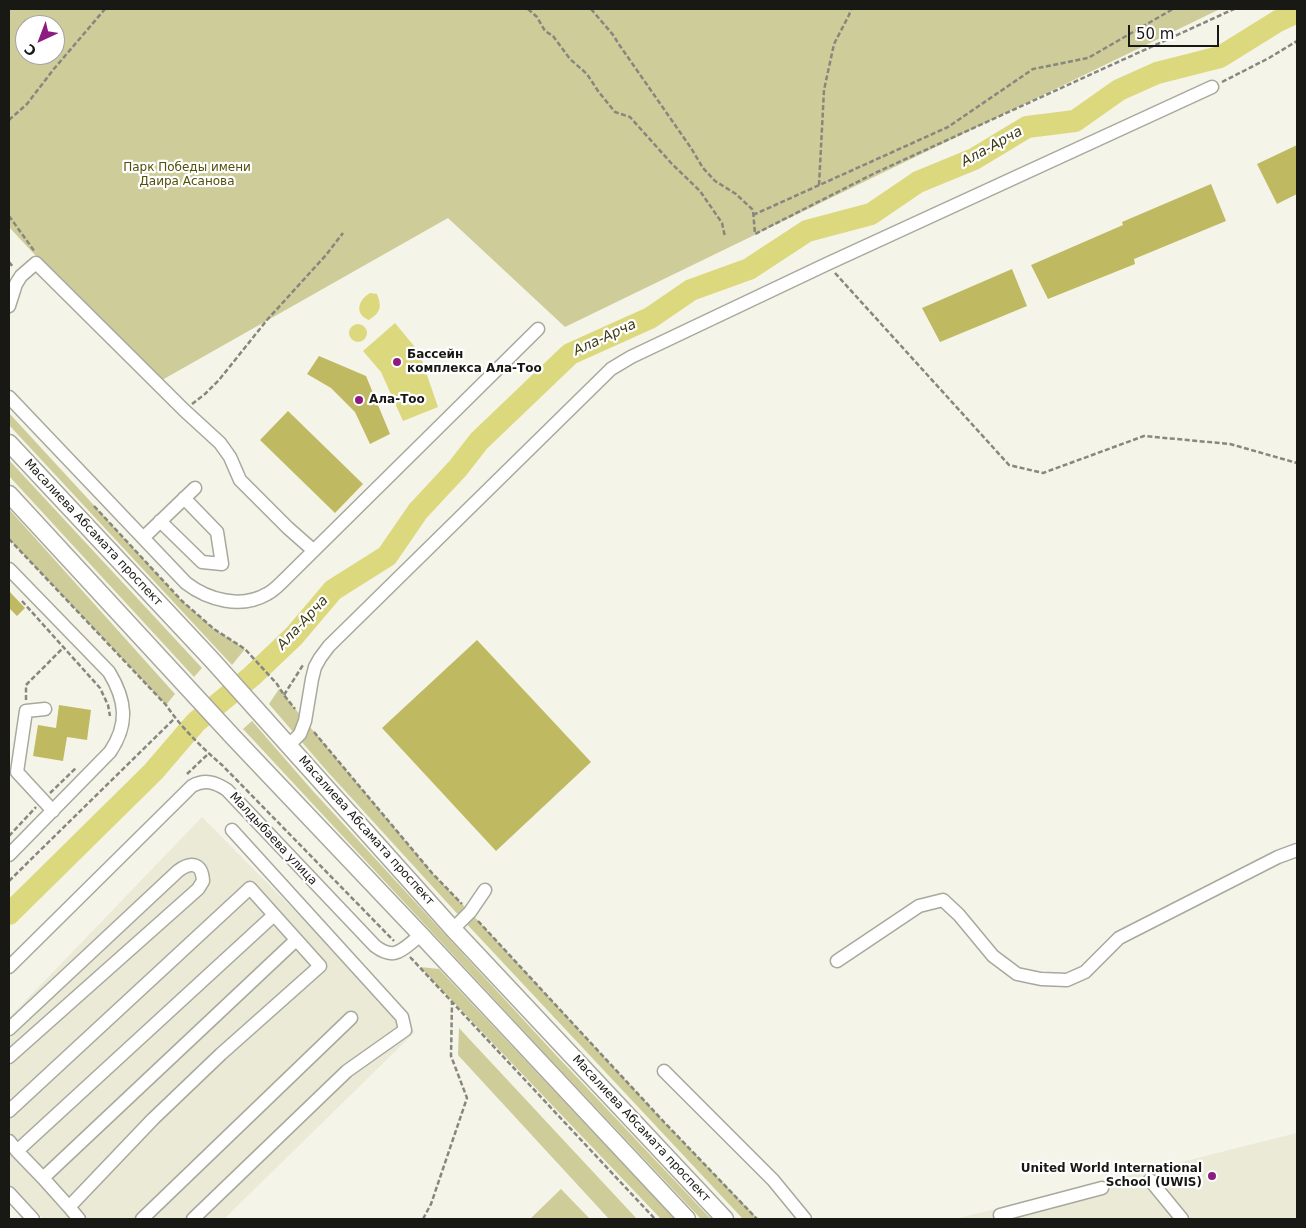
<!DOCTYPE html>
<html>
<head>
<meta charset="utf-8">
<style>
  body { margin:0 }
  #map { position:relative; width:1306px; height:1228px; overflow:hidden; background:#f4f4e8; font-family:"DejaVu Sans",sans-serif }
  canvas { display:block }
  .frame { position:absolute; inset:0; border:10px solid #181814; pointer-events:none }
  .north { position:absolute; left:15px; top:15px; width:50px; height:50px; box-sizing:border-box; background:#fff; border:1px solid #a3a3a1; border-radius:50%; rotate:223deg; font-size:14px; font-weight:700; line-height:20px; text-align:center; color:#181814 }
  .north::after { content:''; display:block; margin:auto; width:18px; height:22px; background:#8d1c7e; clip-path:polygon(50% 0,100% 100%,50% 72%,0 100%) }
  .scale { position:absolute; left:1128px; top:25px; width:91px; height:22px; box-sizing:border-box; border:2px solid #181814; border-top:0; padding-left:6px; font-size:15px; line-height:18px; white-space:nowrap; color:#181814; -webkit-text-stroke:4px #fff; paint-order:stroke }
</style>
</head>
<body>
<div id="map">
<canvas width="1306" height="1228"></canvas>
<div class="frame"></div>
<div class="north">С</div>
<div class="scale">50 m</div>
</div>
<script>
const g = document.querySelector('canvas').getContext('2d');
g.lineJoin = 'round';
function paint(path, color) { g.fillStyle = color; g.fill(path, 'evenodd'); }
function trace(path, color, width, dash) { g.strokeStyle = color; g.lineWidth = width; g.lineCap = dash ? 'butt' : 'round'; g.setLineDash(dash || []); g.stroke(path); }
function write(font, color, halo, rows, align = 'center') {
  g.font = font + ' "DejaVu Sans",sans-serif'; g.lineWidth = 4.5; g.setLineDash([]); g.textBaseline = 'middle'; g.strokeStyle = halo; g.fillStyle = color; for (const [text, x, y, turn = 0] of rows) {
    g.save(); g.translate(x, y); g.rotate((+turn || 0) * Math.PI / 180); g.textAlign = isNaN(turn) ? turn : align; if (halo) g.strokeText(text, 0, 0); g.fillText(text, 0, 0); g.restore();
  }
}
paint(new Path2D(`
  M202,817L415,1032L224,1219H44L9,1184V1018Z
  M1297,1133V1219H955Z`), '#eaead6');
paint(new Path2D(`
  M9,9H1220L565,327L448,218L155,384L9,227ZM25,25H55V55H25Z
  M9,413L182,601L214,629L245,649L232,665L9,425Z
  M9,460L202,668L194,677L9,476Z
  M9,509L175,694L166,705L9,539Z
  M279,689L305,721L432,873L470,912L664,1122L758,1219H743L463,920L326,770L269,704Z
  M252,721L313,791L555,1054L711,1219H701L550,1059L243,729Z
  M420,967L439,969L675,1219H661Z
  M459,1028L637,1219H609L458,1055Z
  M561,1189L590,1219H530Z`), '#cecc99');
paint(new Path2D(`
  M370,293L377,294C382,307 381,312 369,320C354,314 358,300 370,293Z
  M395,323L419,352L438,407L403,421L381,372L363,351Z
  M349 333a9 9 0 1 1 18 0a9 9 0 1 1-18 0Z`), '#dcd87e');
trace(new Path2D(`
  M9,914L153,772L196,722L252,676L294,636L333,590L387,556L418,511L458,468L479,441L570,354L650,318L691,290L749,269L807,231L871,214L918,182L974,159L1027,127L1075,121L1119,90L1157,73L1220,57L1278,21L1297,12`), '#dcd87e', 22);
paint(new Path2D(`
  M1297,145V194L1277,204L1257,164Z
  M1211,184L1226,221L1134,259L1135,264L1048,299L1031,265L1123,225L1122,222Z
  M1012,269L1027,306L940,342L922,308Z
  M319,356L366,376L390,434L370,444L355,412L331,388L307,374Z
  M288,411L363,484L335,513L260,440Z
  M9,591L25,608L17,616L9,608Z
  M477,640L591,762L496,851L382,728Z
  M59,705L91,710L87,740L67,737L63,761L33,756L38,725L56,728Z`), '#bfba61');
const minor = new Path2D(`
  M9,306L16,284L21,276L36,263L184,410L220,443L230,457L240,480L288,528L313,550
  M9,397L186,583C208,600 241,609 267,594C273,591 278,586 282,582L538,329
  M160,521L202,562L222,564L217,532L184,498
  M143,538L195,488
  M9,569L109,672C126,700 129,724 110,752L9,855
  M45,709L26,711L17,772L53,811
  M289,745L300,734L305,721L312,679L315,667L320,658L329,646L611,369L631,357L827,264L1212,87
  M453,929L470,912L485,890
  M837,961L919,906L943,900L959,915L993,956L1017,974L1041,979L1067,980L1085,972L1119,938L1278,857L1297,850
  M9,967L192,786C205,779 215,782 227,790L375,946C396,962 403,948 421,935
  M9,1029L178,871C191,861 202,863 203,881L198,889L9,1057
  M664,1071L773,1180L805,1219
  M9,1111L250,888L320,966L221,1054L153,1119L69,1207L79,1219
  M9,1141L17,1151
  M43,1178L17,1151L274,915
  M1150,1180L1182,1219
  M9,1193L33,1219
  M69,1207L43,1178L296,940
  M1000,1215L1102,1188
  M142,1219L351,1018
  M193,1219L347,1071L405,1030L402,1017L232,830`);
const major = new Path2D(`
  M9,443L212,660L453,929L725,1219
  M9,494L234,738L421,935L687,1219`);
trace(minor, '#a8a89d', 15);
trace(major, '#a8a89d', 19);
trace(new Path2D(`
  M528,9L537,17L545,31L553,36L570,59L587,74L598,91L615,112L630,117L672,164L700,191L722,223L725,237
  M591,9L614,36L618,43L691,148L703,168L715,181L736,194L753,210L755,234L875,173L1234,9
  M1222,82L1269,58L1297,41
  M9,120L27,104L53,70L105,9
  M819,185L824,90L834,44L849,15L851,9
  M753,215L948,127L1033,69L1088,58L1173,9
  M9,216L35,252
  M9,262L13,267
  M835,273L1009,465L1043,473L1144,436L1230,444L1297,463
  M192,404L205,394L219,380L267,320L326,255L343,233
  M94,506L182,601L214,629L245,649L277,684L284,695L295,709
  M9,539L166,705C181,727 201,747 222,765L394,941
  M22,601L100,688L108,705L110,716
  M284,695L303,665
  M26,700V685L64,647
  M314,732L432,873L462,904
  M187,774L208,754
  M50,793L77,767
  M9,836L36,807
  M9,881L175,718
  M478,921L664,1122L757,1219
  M410,957L655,1219
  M423,1219L431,1204L467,1098L451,1056L452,1002`), '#87877f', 2.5, [5, 2.5]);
trace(minor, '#fff', 12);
trace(major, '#fff', 16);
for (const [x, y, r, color] of [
  [397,362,5,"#8d1c7e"],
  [359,400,5,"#8d1c7e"],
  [1212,1176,5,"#8d1c7e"]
]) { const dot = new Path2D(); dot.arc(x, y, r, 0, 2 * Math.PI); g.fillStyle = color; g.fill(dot); trace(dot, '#fff', 2); }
write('12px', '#545009', '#fff', [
  ["Парк Победы имени",187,168],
  ["Даира Асанова",187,182]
]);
write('bold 12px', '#181814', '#fff', [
  ["Бассейн",407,355],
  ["комплекса Ала-Тоо",407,369],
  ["Ала-Тоо",369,400],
  ["United World International",1202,1169,"right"],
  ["School (UWIS)",1202,1183,"right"]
], 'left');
write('12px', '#181814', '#fff', [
  ["Масалиева Абсамата проспект",93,533,47],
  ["Масалиева Абсамата проспект",366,831,48],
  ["Малдыбаева улица",273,839,47],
  ["Масалиева Абсамата проспект",641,1129,47]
]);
write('italic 14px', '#3d3b14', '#fff', [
  ["Ала-Арча",992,147,-29],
  ["Ала-Арча",605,338,-25],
  ["Ала-Арча",303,623,-47]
]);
</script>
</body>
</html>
